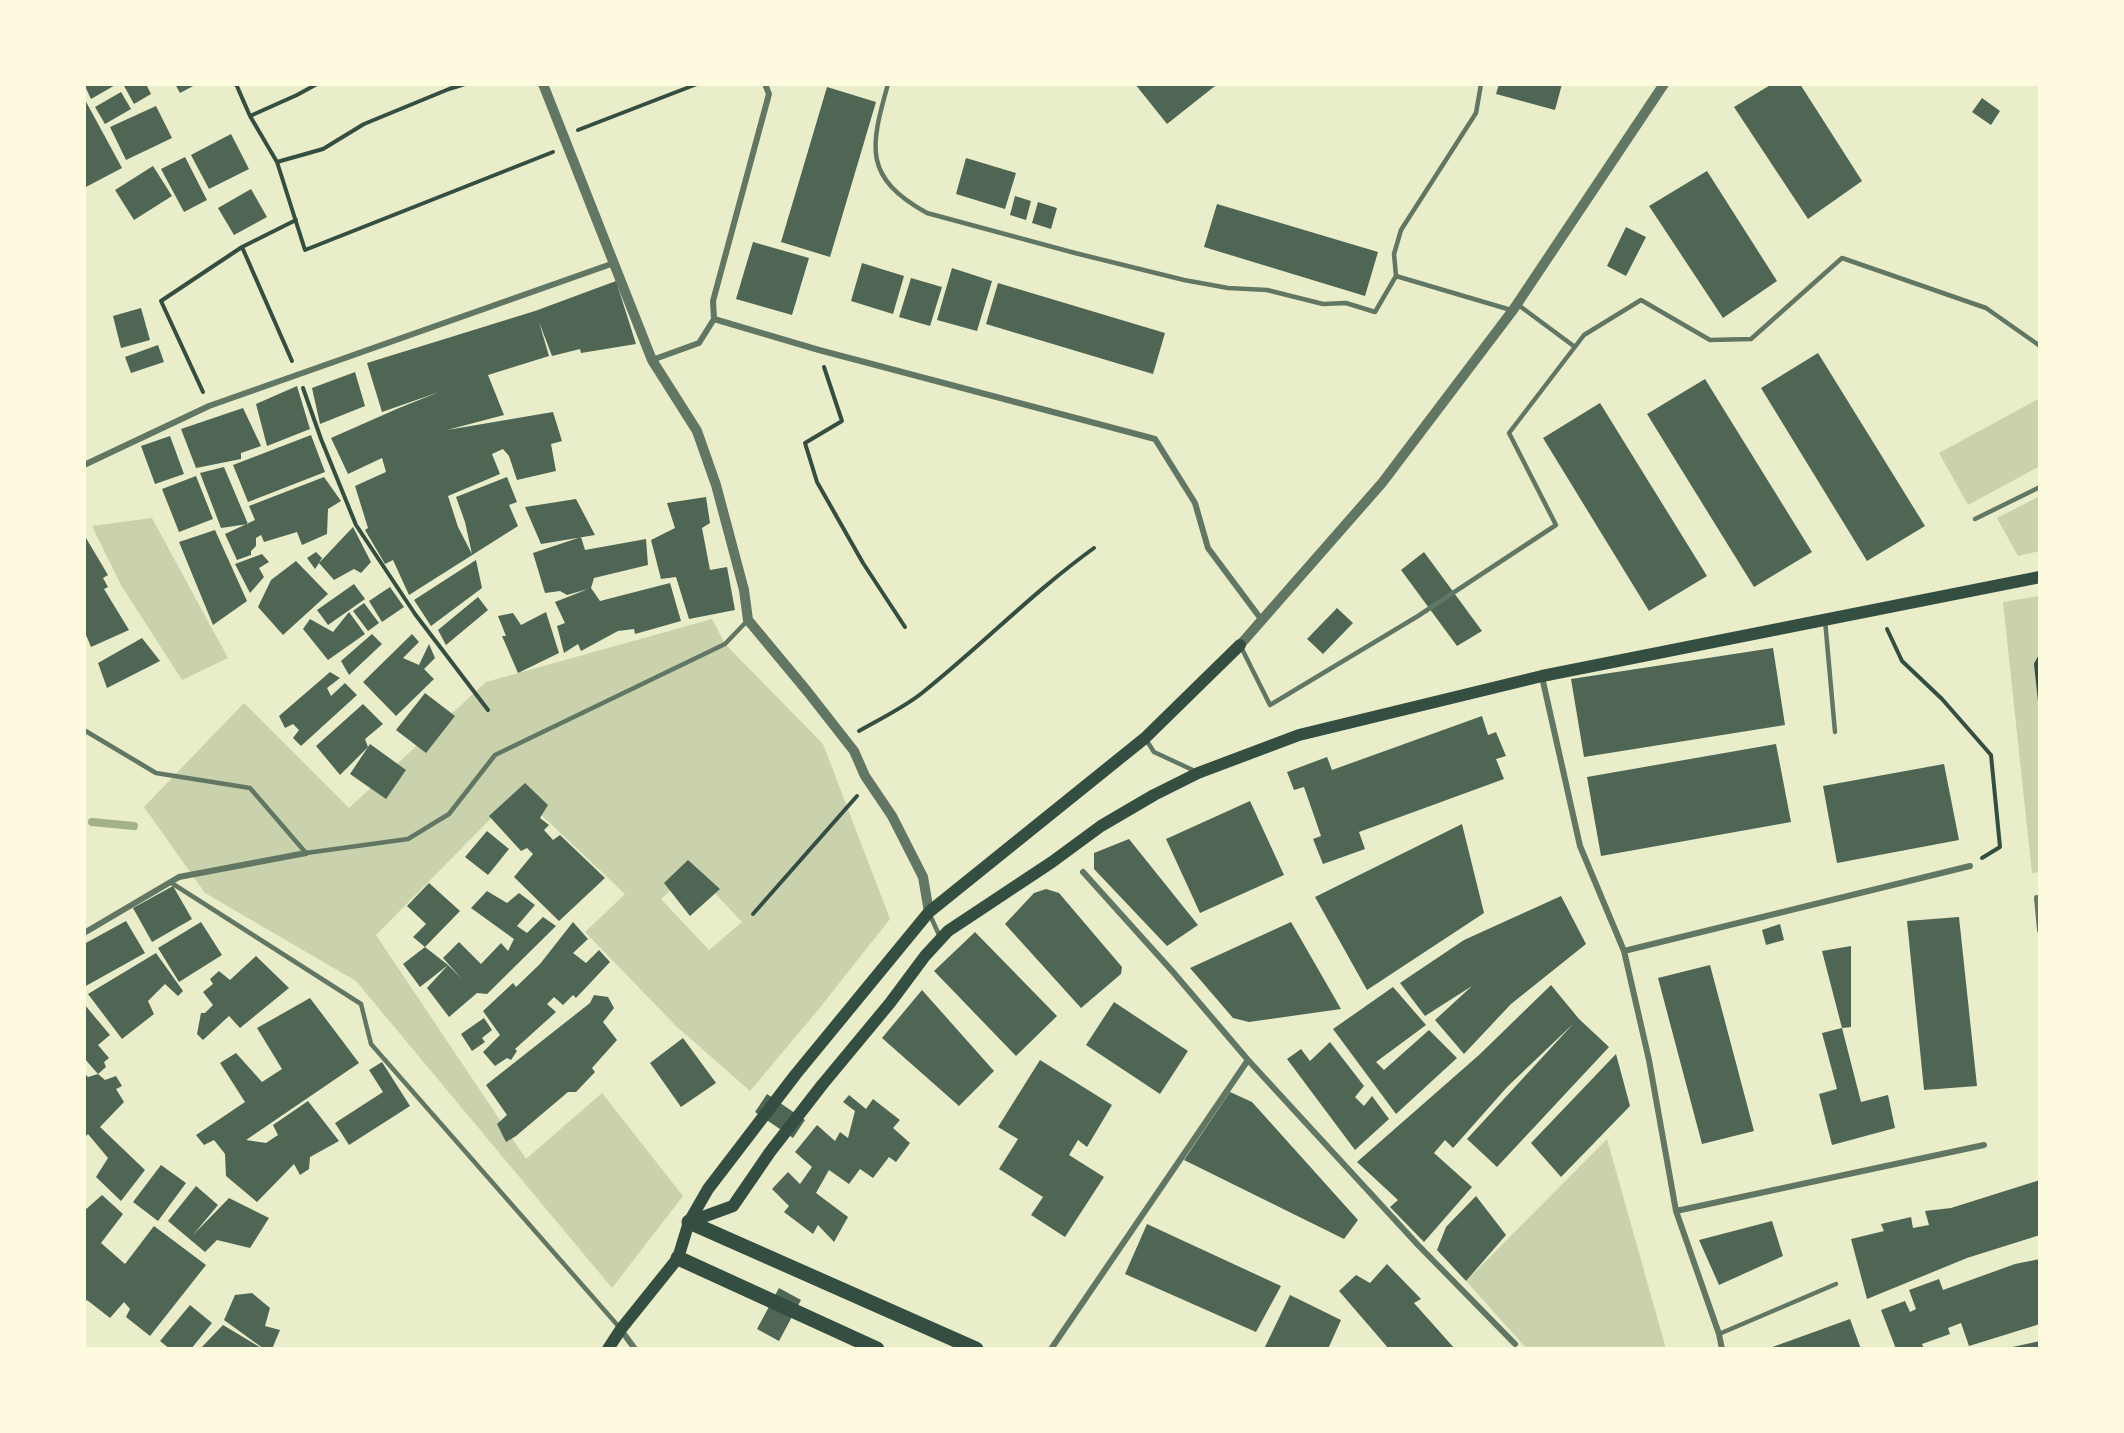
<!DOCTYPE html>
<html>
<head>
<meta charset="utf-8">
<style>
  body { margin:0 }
  #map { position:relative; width:2124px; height:1433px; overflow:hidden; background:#e9edc9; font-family:"Public Sans",sans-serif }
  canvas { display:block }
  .frame { position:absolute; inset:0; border:86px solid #fefae0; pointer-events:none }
</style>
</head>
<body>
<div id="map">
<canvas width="2124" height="1433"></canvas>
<div class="frame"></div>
</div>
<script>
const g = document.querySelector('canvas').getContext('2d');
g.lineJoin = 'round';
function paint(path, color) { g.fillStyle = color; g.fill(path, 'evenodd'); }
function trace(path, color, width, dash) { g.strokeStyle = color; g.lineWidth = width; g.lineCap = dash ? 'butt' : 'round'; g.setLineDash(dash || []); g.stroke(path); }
paint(new Path2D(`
  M2040,398V466L1968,505L1939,453Z
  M2040,496V551L2018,556L1997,518Z
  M152,518L228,658L182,680L121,585L92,526Z
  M2040,596V872L2032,873L2003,602Z
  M712,619L725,644L823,744L890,919L818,1010L750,1091L677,1027L585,932L625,894L517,792L376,935L526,1159L602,1093L683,1196L612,1288L356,981L205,893L144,807L244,703L349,808L486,682ZM693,870L742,922L709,950L661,899Z
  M1607,1139L1666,1349H1527L1466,1281Z`), '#cad2ad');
trace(new Path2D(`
  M92,822L134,826`), '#a3b18a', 8);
paint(new Path2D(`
  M84,84H117L91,99Z
  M123,84H146L151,94L134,104Z
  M175,84H197L180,93Z
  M1135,84H1214L1215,86L1167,124Z
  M1499,84H1562L1555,110L1496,94Z
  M1772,84H1800L1862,181L1808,219L1734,107Z
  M827,87L876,102L830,257L781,242Z
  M121,92L131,109L105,124L95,107Z
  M84,98L122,168L84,188Z
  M1982,98L2000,111L1991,125L1972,112Z
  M156,106L172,138L126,160L110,127Z
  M231,134L249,169L209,189L191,155Z
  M185,157L207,200L184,212L161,169Z
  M966,158L1016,173L1005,209L956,194Z
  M153,166L172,196L134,220L115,190Z
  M1707,171L1777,281L1723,318L1649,206Z
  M251,189L267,217L234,235L218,208Z
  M1015,196L1031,201L1026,220L1010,215Z
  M1038,202L1057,208L1051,229L1032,223Z
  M1217,204L1378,252L1365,296L1204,247Z
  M1626,227L1646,237L1626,276L1607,266Z
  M753,242L809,258L792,315L736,299Z
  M862,263L904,276L893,314L851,301Z
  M952,268L992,281L977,331L937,320Z
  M911,278L942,287L930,326L899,317Z
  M616,281L636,344L581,353L580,349L552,356L539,322L549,356L488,375L504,415L447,430L553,412L562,441L551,444L556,471L517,480L509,456L503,449L492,454L500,474L448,496L458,527L472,554L465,522L456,497L507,477L517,502L509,505L518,526L409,595L393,560L385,564L365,530L368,528L355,486L386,472L382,458L348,474L331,438L399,408L439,392L382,412L367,363L535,311Z
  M998,283L1165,333L1153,374L986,324Z
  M141,308L150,340L121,348L113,316Z
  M158,345L164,362L131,373L125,357Z
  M1818,353L1925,526L1867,561L1761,388Z
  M355,372L365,406L320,424L312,388Z
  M1705,379L1812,552L1754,587L1647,414Z
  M297,386L310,429L267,446L256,404Z
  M1600,403L1707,576L1649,611L1543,438Z
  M243,408L261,446L241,453V459L196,468L181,429Z
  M311,435L325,472L248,502L233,465Z
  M170,436L184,474L155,484L141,446Z
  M224,467L248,524L221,528L200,473Z
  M196,476L213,519L179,532L162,489Z
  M324,477L341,501L328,509L327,534L302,545L297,532L264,542L261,535L256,538V546L251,551V555L237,560L225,534L255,520L249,506Z
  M706,497L710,523L702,528L710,570L727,567L735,610L689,619L676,577L661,579L651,540L675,528L667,503Z
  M576,499L595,535L541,544L525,507Z
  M353,527L371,562L361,573L354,569L334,580L319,563L315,569L307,558L316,552L322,558L319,563Z
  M215,530L247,601L213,625L179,542Z
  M581,537L585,550L646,539L648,565L594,578L591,588L600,601L670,583L681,621L635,634L634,629L618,631L581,651L578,644L564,653L557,626L565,623L555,602L588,589L567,595L560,591L545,593L533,553Z
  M86,538L108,575L103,578L108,587L104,589L129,630L91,647L84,630V540Z
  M1424,552L1482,631L1457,646L1401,570Z
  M262,554L269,562L259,568L264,577L250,593L235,564Z
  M476,560L482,588L431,626L414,600Z
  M296,561L328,594L283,635L258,607L271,580Z
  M354,584L365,599L328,625L317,610Z
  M390,587L404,607L382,622L369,601Z
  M478,597L488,610L446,645L438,630Z
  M364,603L379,623L368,631L353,611Z
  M1337,608L1353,623L1323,654L1307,639Z
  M349,612L365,634L328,660L303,629L310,619L333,632Z
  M546,612L559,653L518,673L502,636H506L498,616L513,613L521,625Z
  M372,634L382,644L349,675L341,661Z
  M412,634L419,642L403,658L419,665L429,644L435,658L424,669L434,679L396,716L363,682Z
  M142,638L160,661L107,688L98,663Z
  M1773,648L1785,725L1584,757L1571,679Z
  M330,672L340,678L327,688L331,696L345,683L357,695L301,746L293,738L299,730L293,724L285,728L279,716Z
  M425,693L455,716L426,753L396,730Z
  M363,704L383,724L365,739L368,747L340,775L316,746Z
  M1482,716L1488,735L1496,732L1506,756L1496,759L1504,779L1359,832L1365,849L1323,864L1313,839L1321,836L1304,787L1294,790L1287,772L1327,757L1332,770Z
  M370,744L406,770L386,799L350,774Z
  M1776,744L1791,822L1601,856L1587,777Z
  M1944,764L1959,840L1837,863L1823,786Z
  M525,783L548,805L540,818L549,825L544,830L553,840L560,835L605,878L559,921L514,877L533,854L527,848L521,851L489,816Z
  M1250,801L1284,875L1200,913L1166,839Z
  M1462,824L1484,913L1367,990L1315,897Z
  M487,831L509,849L488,875L465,857Z
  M1129,839L1198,925L1167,946L1094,869V853Z
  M688,860L720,889L690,916L664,883Z
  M429,883L460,911L425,947L448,965L461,978L443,958L459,942L481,964L501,943L508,951L514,939L471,908L487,891L507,903L519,893L535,905L517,926L527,933L543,917L556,926L487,994L477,993L449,1017L427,988L448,965L420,987L403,964L425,947L413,937L426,924L407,906Z
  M173,886L192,919L152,942L133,908Z
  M1046,889L1059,893L1122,967L1121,974L1081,1008L1005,924L1034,893Z
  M1561,896L1586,944L1511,1004L1464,1054L1435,1020L1472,986L1425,1016L1400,983L1464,940Z
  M1959,917L1977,1086L1924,1090L1907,921Z
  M126,921L145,953L84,987V944Z
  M201,922L222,955L179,982L158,948Z
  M573,922L588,939L573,953L586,963L599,950L610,962L576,998L573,995L563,1005L554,997L547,1004L556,1012L515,1049L517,1051L511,1060L507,1058L495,1066L483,1052L500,1035L483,1011L513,983L516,987L540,964Z
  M1291,922L1341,1009L1249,1022L1233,1018L1190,968Z
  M1780,924L1784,940L1766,945L1762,930Z
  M975,932L1057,1016L1016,1056L934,971Z
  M1851,946V1027L1842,1028L1822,951Z
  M156,953L183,991L178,996L165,984L148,1001L154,1014L122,1039L88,994Z
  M256,956L289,988L240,1028L229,1016L203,1040L197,1034L201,1013H205L213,1005L203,992L213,984L210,979L219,971L230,980Z
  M1710,965L1754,1131L1702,1144L1658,978Z
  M1551,985L1579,1019L1609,1047L1497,1167L1467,1139L1573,1024L1508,1086L1453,1148L1445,1140L1434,1153L1472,1187L1424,1242L1390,1207L1398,1200L1357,1162L1479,1055Z
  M1393,987L1426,1025L1376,1062L1384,1070L1429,1030L1457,1058L1396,1114L1333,1029Z
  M922,990L994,1071L959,1106L882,1038Z
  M594,995L608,997L614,1008L603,1022L617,1040L592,1068L595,1072L576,1092H568L516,1136L506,1142L497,1124L507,1115L486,1085L590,1003Z
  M310,998L359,1063L246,1140L266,1143L278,1135L273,1125L308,1101L339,1141L310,1157L309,1169L300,1175L294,1164L257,1202L226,1176L225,1154L214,1140L204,1145L196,1135L245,1102L220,1063L236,1053L262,1082L282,1069L257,1028Z
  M1114,1002L1188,1051L1160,1094L1086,1045Z
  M84,1004L110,1035L98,1045L109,1058L104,1062L106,1067L98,1074L84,1058Z
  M484,1018L492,1030L482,1038L485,1042L472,1051L461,1034Z
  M1842,1028L1861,1102L1888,1095L1895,1128L1832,1145L1819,1094L1837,1089L1822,1033Z
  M683,1038L716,1083L681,1107L650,1063Z
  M1330,1042L1364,1086L1355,1097L1364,1106L1372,1096L1389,1119L1355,1150L1287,1059L1301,1049L1310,1061Z
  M1616,1054L1630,1106L1561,1177L1531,1143Z
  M1040,1060L1112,1105L1087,1147L1078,1140L1069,1155L1104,1177L1065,1237L1031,1215L1043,1197L999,1169L1018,1139L998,1127Z
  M382,1062L410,1106L349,1145L335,1123L383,1092L369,1070Z
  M84,1073L88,1077L98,1074L105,1080L116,1076L122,1086L116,1089L124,1102L100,1127L145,1170L121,1201L96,1177L108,1158L88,1134L84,1138Z
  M1230,1092L1252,1102L1358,1220L1344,1239L1184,1160Z
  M767,1094L805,1120L793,1138L755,1112Z
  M849,1095L866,1109L873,1099L900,1120L893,1128L910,1143L896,1162L889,1157L873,1178L860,1169L849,1184L829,1170L816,1193L848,1217L834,1242L818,1225L813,1234L784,1212L789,1206L772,1189L788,1172L800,1184L812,1167L795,1152L817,1125L835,1141L840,1132L848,1138L855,1111L843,1102Z
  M161,1165L186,1183L158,1221L133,1202Z
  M2040,1180V1235L1967,1258L1867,1299L1851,1239L1884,1231L1881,1224L1911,1217L1913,1228L1929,1225L1925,1211L1951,1208Z
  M196,1186L218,1205L193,1235L229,1198L269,1218L250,1248L217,1240L205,1252L168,1221Z
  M102,1195L123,1214L101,1243L125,1264L154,1226L206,1265L150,1336L126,1317L130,1309L124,1302L110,1318L87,1300L84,1303V1211Z
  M1476,1196L1506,1235L1466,1281L1437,1250L1446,1227Z
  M1772,1221L1783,1256L1719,1285L1699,1240Z
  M1147,1224L1281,1286L1256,1332L1125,1274Z
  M2040,1259V1324L1969,1346L1961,1323L1948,1328L1950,1334L1922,1344L1924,1349H1896L1881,1310L1905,1301L1910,1312L1916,1309L1909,1290L1939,1279L1943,1290L2015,1264Z
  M1387,1264L1421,1299L1414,1303L1455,1349H1389L1339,1291L1356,1275L1370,1283Z
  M779,1288L801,1300L779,1341L757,1329Z
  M252,1293L270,1308L265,1326L280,1330L272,1349H264L224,1320L235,1295Z
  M1290,1295L1341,1320L1328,1349H1264Z
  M190,1305L212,1323L191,1349H170L160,1341Z
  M1850,1319L1861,1349H1767Z
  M223,1325L263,1349H200Z
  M2040,1341V1349H2008V1348Z`), '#4f6655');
trace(new Path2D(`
  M236,84L250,116L277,162L305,250L553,152
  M250,116L297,95L317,84
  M578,130L697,84
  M277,162L323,149L364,124L449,89L465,84
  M242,247L292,361
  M824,367L842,421L805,443L817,482L863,563L905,627
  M303,388L321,439L356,525L415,614L488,710
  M203,392L161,301L242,247L296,220
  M1887,629L1902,661L1942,699L1991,755L2000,847L1982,858
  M2040,657L2036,664L2040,701
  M859,731C880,719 903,708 922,693C981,646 1033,592 1094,548
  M753,914L857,796`), '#344e41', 4);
trace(new Path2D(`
  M888,84C870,148 863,177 927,213L1075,253L1184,280L1228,288L1267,290L1323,304L1346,303L1375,312L1396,276L1394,254L1401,230L1476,113L1481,84
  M1396,276L1511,310
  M1517,304L1575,347
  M1975,519L2040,487
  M1825,620L1835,732
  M1241,647L1270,705L1418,616L1556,525L1509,433L1584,335L1641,300L1710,340L1751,339L1842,258L1986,308L2040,346
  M84,730L156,773L250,788L306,853L408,839L449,814L495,755L725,644L748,620
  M1145,738L1154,752L1197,772
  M170,882L361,1004L371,1044L620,1328
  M930,915L940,937
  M1719,1334L1836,1284`), '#617663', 4.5);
trace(new Path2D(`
  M714,319L819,350L1155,439L1195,503L1208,548L1261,619
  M652,360L699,343L714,319L713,301L769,94L765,84
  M84,465L209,406L614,263
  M1542,677L1580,846L1624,951L1649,1060L1676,1211L1719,1334L1722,1349
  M1083,872L1173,972L1248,1060L1418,1245L1515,1344
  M2037,898L2040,930
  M84,933L179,877L306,853
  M1624,951L1970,866
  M1676,1211L1984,1145
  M621,1330L635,1349
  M1051,1349L1248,1060`), '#617663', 6);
trace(new Path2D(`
  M543,84L652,360L697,431L716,485L744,590L748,620L807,691L854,751L865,776L892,816L923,877L929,912
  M1240,645L1382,483L1513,310L1664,84`), '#617663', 10);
trace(new Path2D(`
  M689,1222L733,1206L770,1152L822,1085L890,1003L925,956L948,931L1052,862L1101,826L1154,795L1198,773L1299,735L1542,676L2040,577
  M608,1349L621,1329L678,1258L689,1222L708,1189L796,1074L929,912L1145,738L1240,645`), '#344e41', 12);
trace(new Path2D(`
  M689,1222L976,1349
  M678,1258L877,1349`), '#344e41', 15);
</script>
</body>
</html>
